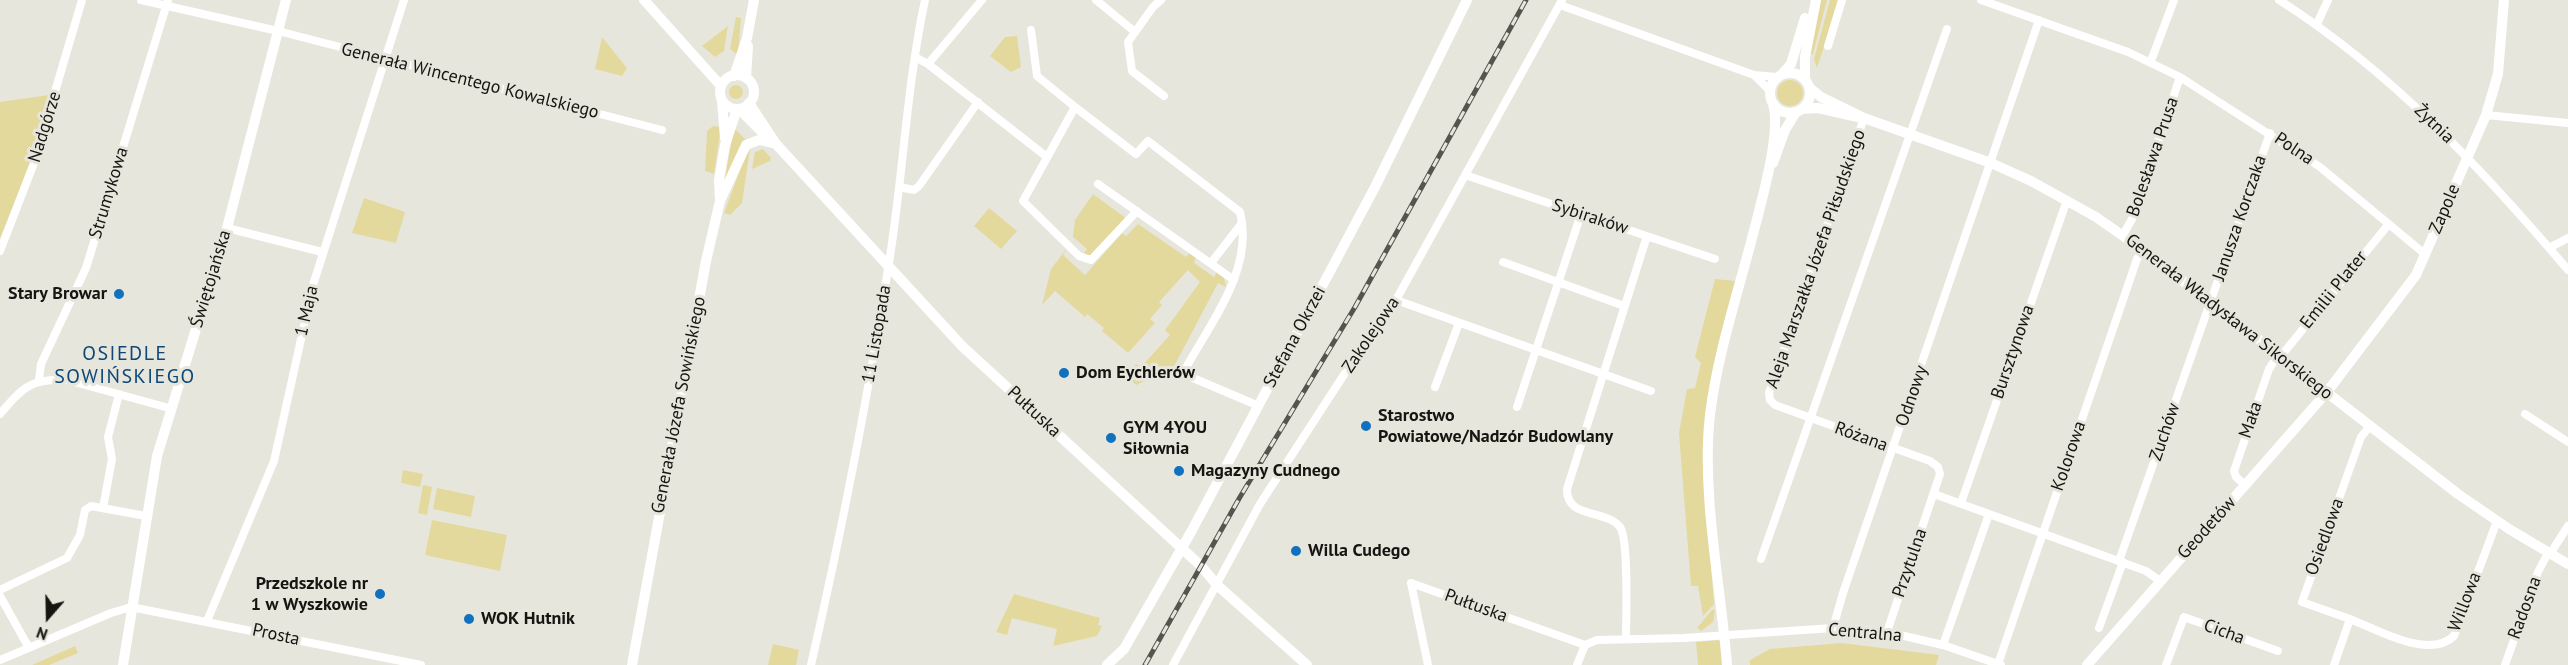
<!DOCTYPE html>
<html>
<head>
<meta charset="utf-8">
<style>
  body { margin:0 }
  #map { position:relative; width:2568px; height:665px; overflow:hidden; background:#e7e6dc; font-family:"PT Sans",sans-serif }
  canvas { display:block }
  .north { position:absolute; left:18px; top:587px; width:60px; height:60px; -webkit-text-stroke:4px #e7e6dc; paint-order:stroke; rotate:200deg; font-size:16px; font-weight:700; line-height:24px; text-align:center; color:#161512 }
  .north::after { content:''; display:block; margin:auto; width:21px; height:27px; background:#161512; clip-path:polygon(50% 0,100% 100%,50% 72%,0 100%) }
</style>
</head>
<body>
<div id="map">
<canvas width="2568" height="665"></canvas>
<div class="north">N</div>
</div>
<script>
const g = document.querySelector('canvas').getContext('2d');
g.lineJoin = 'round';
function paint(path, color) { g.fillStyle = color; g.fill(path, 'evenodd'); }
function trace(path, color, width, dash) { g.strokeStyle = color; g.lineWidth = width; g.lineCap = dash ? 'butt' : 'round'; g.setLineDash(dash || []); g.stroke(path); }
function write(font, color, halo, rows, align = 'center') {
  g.font = font + ' "PT Sans",sans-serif'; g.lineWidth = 6; g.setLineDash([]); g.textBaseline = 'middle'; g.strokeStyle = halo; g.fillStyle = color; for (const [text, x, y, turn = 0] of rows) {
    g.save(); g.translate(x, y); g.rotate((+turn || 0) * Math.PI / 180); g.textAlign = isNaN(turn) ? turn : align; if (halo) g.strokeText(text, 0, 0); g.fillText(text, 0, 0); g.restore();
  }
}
paint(new Path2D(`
  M1820,0H1827L1813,54L1808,55Z
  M1830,0H1839L1817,68L1814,59Z
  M736,17L741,18L738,55L730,49Z
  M728,26L724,51L715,57L702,46Z
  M1017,36L1021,67L1011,72L990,56L1005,37Z
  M602,37L627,68L622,76L595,69Z
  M1777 93a13 13 0 1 1 26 0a13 13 0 1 1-26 0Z
  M729 92a7 7 0 1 1 14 0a7 7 0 1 1-14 0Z
  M49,95L32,159L0,238V102Z
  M713,126L721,127L714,174L705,171L707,131Z
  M734,128L746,140L724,183Z
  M750,149L742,203L730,215L724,213L745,157Z
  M763,149L771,158L770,161L752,169L755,152Z
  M1093,194L1127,219L1091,257L1083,254L1087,249L1073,237L1075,220Z
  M364,198L405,212L396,243L352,233Z
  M989,208L1017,231L1001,249L974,226Z
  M1138,224L1186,257L1190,252L1196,256L1194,263L1214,277L1217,272L1224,278L1226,287L1218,283L1170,374L1153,371L1145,381L1136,385L1125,376L1136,364L1141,367L1170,335L1165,330L1200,282L1188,270L1159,302L1162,305L1150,319L1155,323L1128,353L1102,331L1104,328L1087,314L1085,317L1055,291L1042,305L1051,269L1067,248L1063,255L1085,275L1122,233L1126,236Z
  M1715,279L1735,281L1704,480L1714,604L1703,616L1698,586H1691L1679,433L1687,389L1695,388L1701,363L1695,357Z
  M403,470L423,474L420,487L401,483Z
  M423,485L432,487L427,515L418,513Z
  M437,488L475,496L471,517L433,509Z
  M432,520L507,535L500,571L425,555Z
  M1014,594L1100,618L1098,625L1102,626L1097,636L1053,646L1057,629L1012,618L1007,635L996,632Z
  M1712,610H1715L1713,622L1701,631L1697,628Z
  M1721,640L1722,665H1698L1696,642Z
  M1842,643L1939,655L1936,665H1750V660L1770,649Z
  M773,644L799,650L796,665H768Z
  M75,646L78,653L49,665H32Z`), '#e4d99d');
trace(new Path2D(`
  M141,0L278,31L662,130
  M1096,0L1135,32
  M1161,0L1153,7L1128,42L1132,71L1164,96
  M1981,0L2128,52L2180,77L2320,167L2426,255
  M2279,0C2392,72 2482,169 2568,270
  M1560,5L1754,75L1777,77
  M2317,24L2328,0
  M1031,30L1037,76L1075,107
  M1828,46L1842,0
  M915,57L928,64L1047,157
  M2151,61L2174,0
  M928,64L982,0
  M1754,75L1770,91
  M2486,115L2568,123
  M1864,118L1769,393L1770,400L1775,405L1930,461L1938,467L1940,474L1887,632
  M1465,175L1715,259
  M1098,184L1234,280
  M899,187L914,190L919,186L978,102
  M1137,211L1091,260L1079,256L1023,201L1075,107L1136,154L1148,141L1240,212C1254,268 1213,319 1187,366L1193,378L1259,406
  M227,228L322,252
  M2123,235L2132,219L2180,77
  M2549,248L2568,238
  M0,251L34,163L82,0
  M1503,262L1624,306
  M1211,263L1242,223
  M1396,300L1651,391
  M2281,356L2388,225
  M39,380L41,364L86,268L168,0
  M1435,387L1459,323
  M1517,407L1581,214
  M0,414C22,388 31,378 67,380L169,408
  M2525,414L2568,442
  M2245,485L2236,477L2234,471L2269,369L2279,354
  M1934,494L2146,571L2160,581
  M1961,503L2067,200
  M103,508L112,459L108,437L119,394
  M2550,554L2568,526
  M1761,559L1947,29
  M2119,561L2270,133
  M1411,583L1585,645
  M1411,583L1428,665
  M0,590L67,558L80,535L85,510L91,506L146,516
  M0,596L29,648
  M2350,619L2302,602L2361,437L2370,426
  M207,621L274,461L313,285L404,0
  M1833,628L1843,593L2039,20
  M2099,628L2123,562
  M1626,639C1626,620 1629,539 1620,527C1606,509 1566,519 1567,489L1647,236
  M1943,645L1989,514
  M0,660L111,613L131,607L421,665
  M1998,664L2137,259L2143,250
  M811,665C841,534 867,402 888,269C903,180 906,89 925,0
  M1173,665L1260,504L1360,350L1396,300L1562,0
  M1577,665L1585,645L1597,640L1684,638L1833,628L1887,632L1943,645L2001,665
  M2166,665L2184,617L2278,651
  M2334,665L2350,619C2378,630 2429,660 2454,636L2497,521
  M2505,665L2538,572L2548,553`), '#fff', 8);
trace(new Path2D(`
  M644,0L721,86
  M720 92a17 17 0 1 1 34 0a17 17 0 1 1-34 0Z
  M734,76L747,38L754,0
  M746,78L748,46
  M1810,88L1821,97L1864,118L1991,163L2031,181L2096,217L2143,250L2458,494L2509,529L2568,564
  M722,101L725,138
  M749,103L776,144L962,346L1201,566L1217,585L1307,665
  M739,109L764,134
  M1802,109L1818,108L1858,117
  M720,201L746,145L759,140L776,144
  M123,665L157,456L227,228L286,0
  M632,665L706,261L720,201L719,180L725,145L737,109
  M1107,665L1124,649L1191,532L1375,187L1467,0
  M2087,665L2327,392L2416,275L2486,115L2498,74L2504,0`), '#fff', 10);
trace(new Path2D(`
  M1770 93a20 20 0 1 1 40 0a20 20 0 1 1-40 0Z
  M1783,73L1791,64L1805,18
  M1805,79V57L1816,0
  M1773,163L1785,130L1796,112
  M1727,665C1721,587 1701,492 1710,415C1717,357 1736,299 1751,242C1759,210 1782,134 1773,104`), '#fff', 10);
const rail = new Path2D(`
  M1145,665L1240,497L1355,307L1526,0`);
trace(rail, '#55544f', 5);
trace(rail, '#e7e6dc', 3, [9]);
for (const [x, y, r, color] of [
  [119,294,6,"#1072be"],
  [1064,373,6,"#1072be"],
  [1366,426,6,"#1072be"],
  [1111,438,6,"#1072be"],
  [1179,471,6,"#1072be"],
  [1296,551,6,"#1072be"],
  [380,594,6,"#1072be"],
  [469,619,6,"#1072be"]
]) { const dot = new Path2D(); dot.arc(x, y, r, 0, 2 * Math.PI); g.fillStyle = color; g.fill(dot); trace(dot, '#e7e6dc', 2); }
write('18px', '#161512', '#e7e6dc', [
  ["Generała Wincentego Kowalskiego",470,81,14],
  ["Żytnia",2434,124,44],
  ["Nadgórze",45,127,-73],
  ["Polna",2294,149,34],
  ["Bolesława Prusa",2153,157,-71],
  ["Strumykowa",109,193,-73],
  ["Zapole",2445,209,-67],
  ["Sybiraków",1590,217,18],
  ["Janusza Korczaka",2240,218,-71],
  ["Aleja Marszałka Józefa Piłsudskiego",1816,259,-71],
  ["Świętojańska",211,279,-73],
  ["Emilii Plater",2334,290,-51],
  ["1 Maja",307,311,-77],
  ["Generała Władysława Sikorskiego",2229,317,38],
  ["11 Listopada",877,334,-80],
  ["Zakolejowa",1371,335,-56],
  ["Stefana Okrzei",1295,337,-62],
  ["Bursztynowa",2013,352,-71],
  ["Odnowy",1912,396,-71],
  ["Generała Józefa Sowińskiego",679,405,-79],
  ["Pułtuska",1034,412,43],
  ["Mała",2251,420,-71],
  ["Zuchów",2165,432,-71],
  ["Różana",1861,437,20],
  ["Kolorowa",2069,456,-71],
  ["Geodetów",2207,528,-48],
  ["Osiedlowa",2325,537,-70],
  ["Przytulna",1910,563,-71],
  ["Willowa",2465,602,-69],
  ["Pułtuska",1476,606,20],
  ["Radosna",2525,608,-70],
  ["Cicha",2224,632,20],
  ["Centralna",1865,633,5],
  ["Prosta",276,635,12]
]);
write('bold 18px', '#161512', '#e7e6dc', [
  ["Stary Browar",107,294,"right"],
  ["Dom Eychlerów",1076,373],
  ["Starostwo",1378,416],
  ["Powiatowe/Nadzór Budowlany",1378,437],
  ["GYM 4YOU",1123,428],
  ["Siłownia",1123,449],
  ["Magazyny Cudnego",1191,471],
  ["Willa Cudego",1308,551],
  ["Przedszkole nr",368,584,"right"],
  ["1 w Wyszkowie",368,605,"right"],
  ["WOK Hutnik",481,619]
], 'left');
g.letterSpacing = '1.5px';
write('20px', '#0c4778', '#e7e6dc', [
  ["OSIEDLE",125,354],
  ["SOWIŃSKIEGO",125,377]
]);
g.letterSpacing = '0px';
</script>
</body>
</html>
